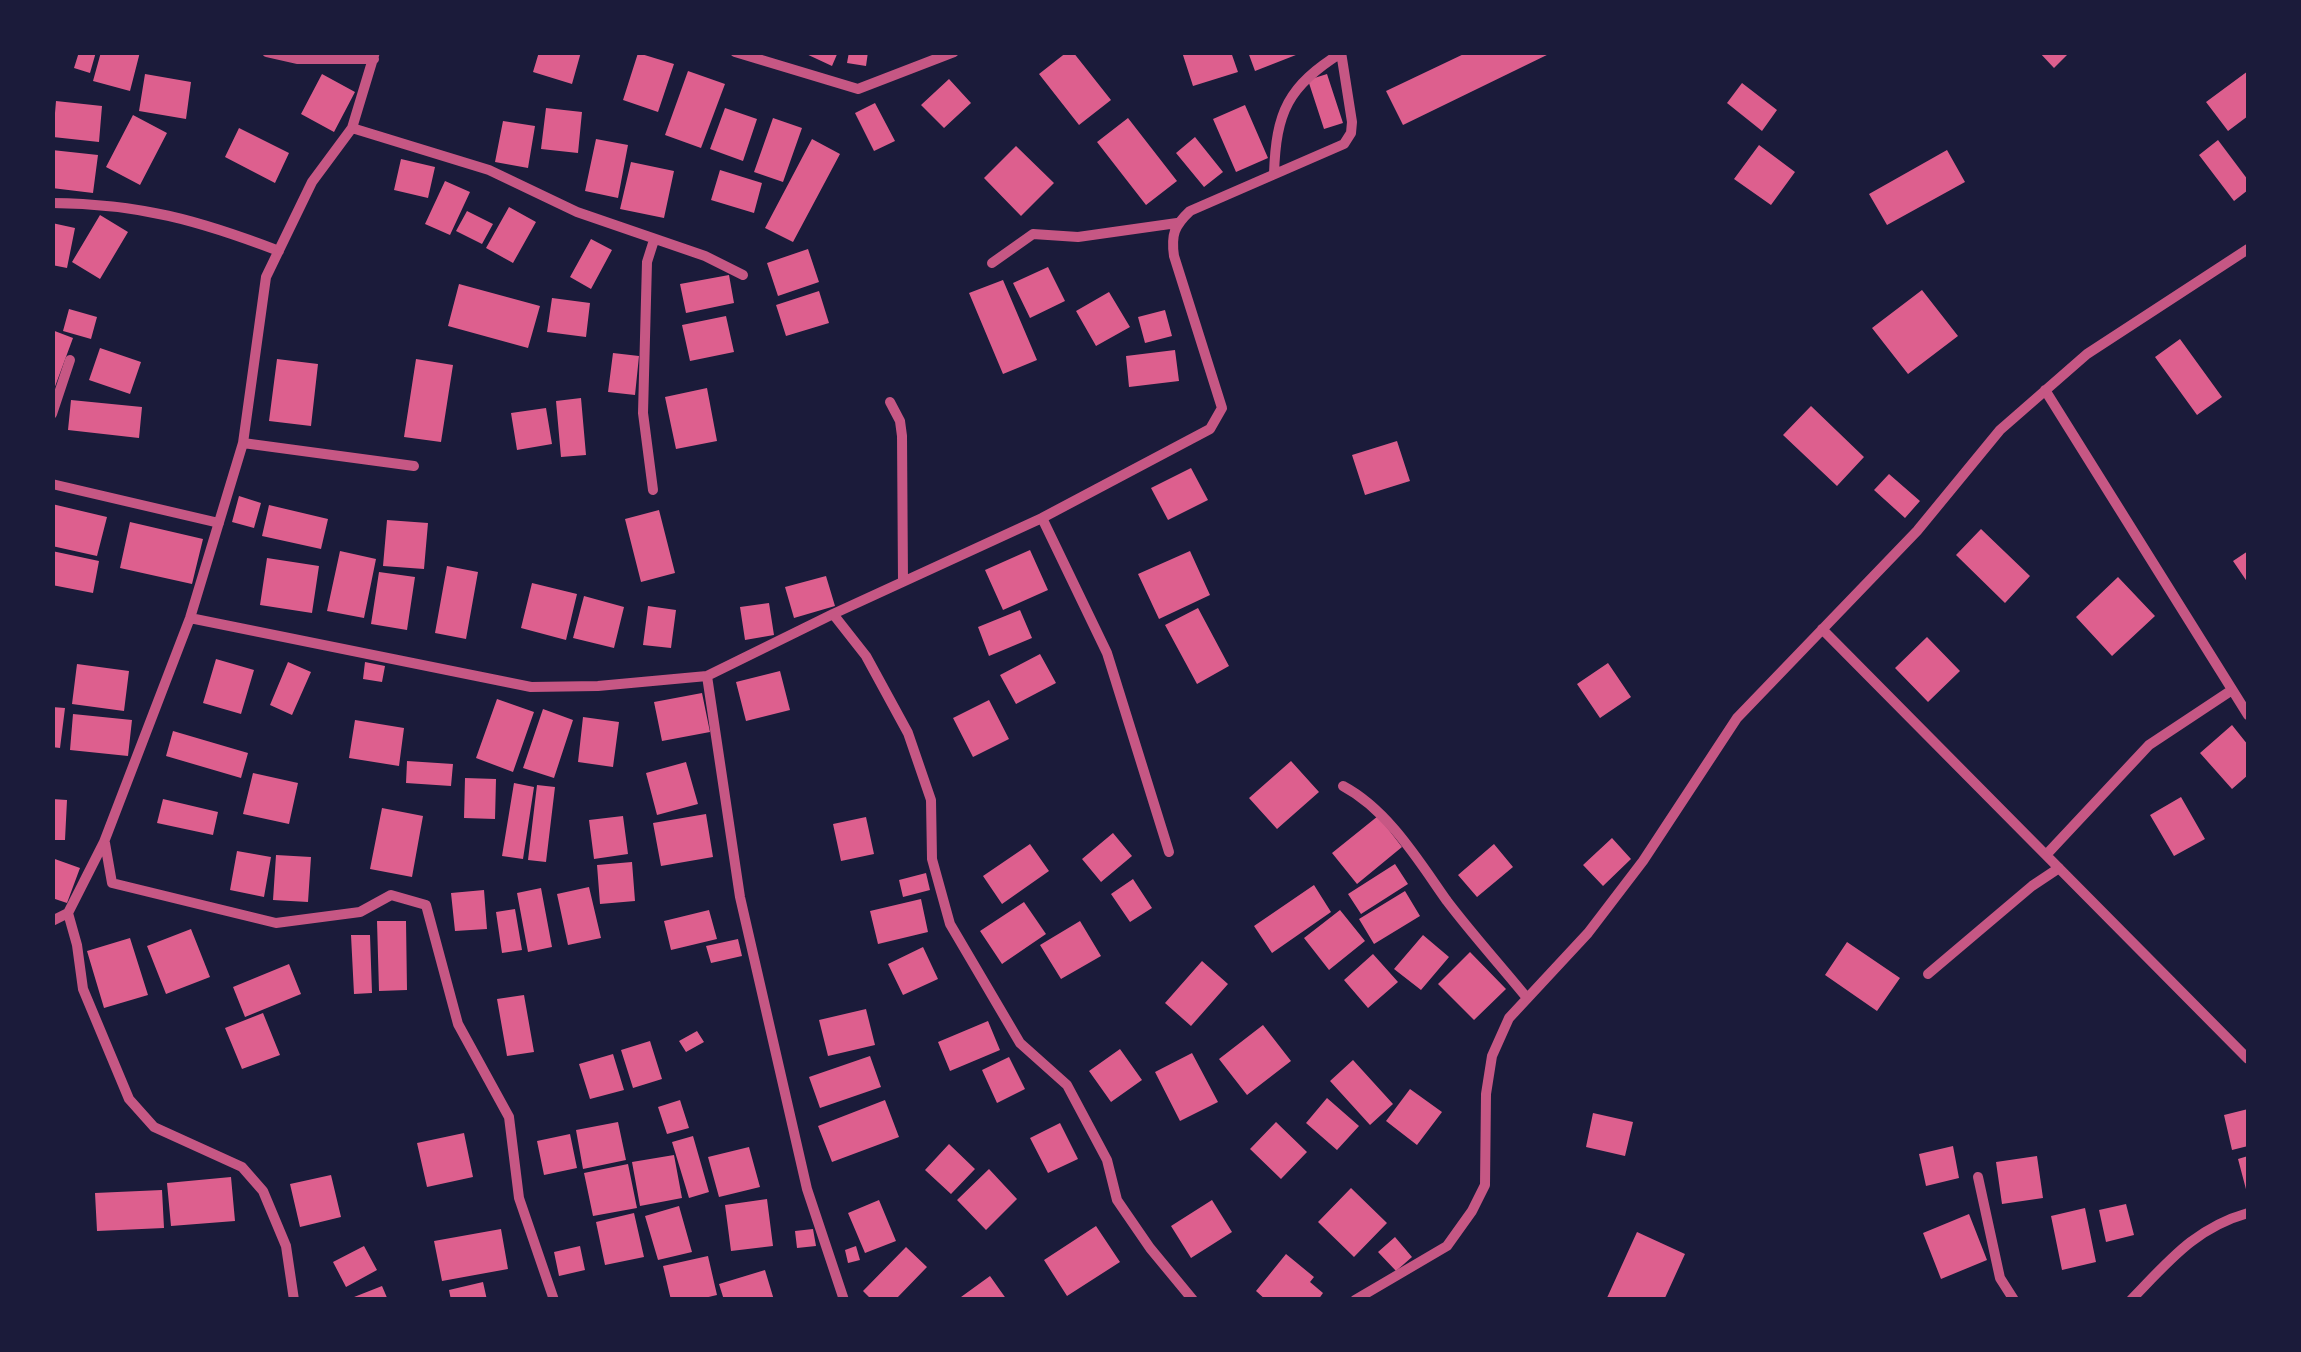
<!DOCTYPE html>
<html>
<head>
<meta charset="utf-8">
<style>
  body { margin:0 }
  #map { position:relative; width:2301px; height:1352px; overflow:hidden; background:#1b1b3a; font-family:Overpass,sans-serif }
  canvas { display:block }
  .frame { position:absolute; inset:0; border:55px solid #1b1b3a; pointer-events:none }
</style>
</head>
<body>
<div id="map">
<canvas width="2301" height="1352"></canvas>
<div class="frame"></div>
</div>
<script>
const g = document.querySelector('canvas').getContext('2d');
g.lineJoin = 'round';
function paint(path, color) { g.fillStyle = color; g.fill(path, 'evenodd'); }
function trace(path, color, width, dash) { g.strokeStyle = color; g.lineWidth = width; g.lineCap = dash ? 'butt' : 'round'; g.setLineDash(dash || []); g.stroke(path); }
paint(new Path2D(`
  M79,52H96L90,73L74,68Z
  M101,52H140L130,91L93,81Z
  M539,52H581L572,84L533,72Z
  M802,52H838L832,66Z
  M849,52H868L866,66L847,63Z
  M1067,52H1073L1111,100L1079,125L1039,74Z
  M1182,52H1231L1238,72L1193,86Z
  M1248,52H1301V53L1255,71Z
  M1468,52H1553L1403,125L1386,91Z
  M2039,52H2070L2054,68Z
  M638,53L674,64L658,112L623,100Z
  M688,71L725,84L701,148L665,135Z
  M2248,71V116L2228,131L2206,102Z
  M145,74L191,82L186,119L139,111Z
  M322,74L355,92L334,132L301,114Z
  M1327,74L1343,123L1324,129L1308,80Z
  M949,79L971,103L944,128L921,105Z
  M1742,83L1777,110L1762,131L1727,103Z
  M56,101L102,106L99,142L53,137Z
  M875,103L895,141L874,151L855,113Z
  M1245,105L1268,158L1236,172L1213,119Z
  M546,108L582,112L578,153L541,149Z
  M725,108L757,119L743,161L710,149Z
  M133,115L167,133L140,185L106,167Z
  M773,118L802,128L783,182L754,172Z
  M1128,118L1177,181L1146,205L1097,142Z
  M503,121L535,126L528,168L495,162Z
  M239,128L289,153L275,183L225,157Z
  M1195,137L1223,172L1204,187L1176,153Z
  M596,139L628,145L618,198L585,191Z
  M812,139L840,154L793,242L765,228Z
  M2218,140L2248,180V190L2234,201L2199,155Z
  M1759,145L1795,172L1771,205L1734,179Z
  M1016,146L1054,183L1021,216L984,178Z
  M52,150L98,155L93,193L52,188Z
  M1947,150L1965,182L1887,225L1869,194Z
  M401,159L435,167L428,198L394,190Z
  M631,162L674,171L664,218L620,209Z
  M720,170L762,183L754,213L711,200Z
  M445,181L470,192L450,235L425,224Z
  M509,207L536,222L513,263L486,248Z
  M467,211L493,224L482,244L456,231Z
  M100,215L128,232L100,279L72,262Z
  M52,223L75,228L67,268L52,265Z
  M591,239L612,250L591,289L570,277Z
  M808,249L819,282L778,296L767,263Z
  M1048,267L1065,301L1030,318L1013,283Z
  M729,275L734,303L686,313L680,284Z
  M1003,280L1037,360L1003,374L969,293Z
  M459,284L540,306L528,348L448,326Z
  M1922,290L1958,336L1908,374L1872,328Z
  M819,291L829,323L786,336L776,305Z
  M1109,292L1130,327L1096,346L1076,311Z
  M552,298L590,303L586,337L547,332Z
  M69,309L97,317L91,339L63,331Z
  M1165,310L1172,336L1145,343L1138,317Z
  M726,316L734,352L690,361L682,325Z
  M52,330L73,338L53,392H52Z
  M2180,339L2222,397L2197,415L2155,357Z
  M100,348L141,362L130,394L89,380Z
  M1175,350L1179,381L1129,387L1126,356Z
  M613,353L639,356L635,395L608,392Z
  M277,359L318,364L311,426L269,421Z
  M416,359L453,365L441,442L404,437Z
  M707,388L717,441L676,449L665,397Z
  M581,398L586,455L561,457L556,401Z
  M71,400L142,407L139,438L68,430Z
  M1811,406L1864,457L1837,486L1783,435Z
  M546,408L552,444L517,450L511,413Z
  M1397,441L1410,481L1365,495L1352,455Z
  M1191,468L1208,500L1168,520L1151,488Z
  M1889,474L1920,501L1905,518L1874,490Z
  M239,496L261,503L254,528L232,522Z
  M52,504L107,517L97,556L52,546Z
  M269,505L328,519L321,549L262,536Z
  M659,510L675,573L641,582L625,519Z
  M387,520L428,523L424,569L383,566Z
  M130,522L203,539L192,584L120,568Z
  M1981,529L2030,576L2005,603L1956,555Z
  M1030,550L1048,590L1003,610L985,570Z
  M52,551L99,561L93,593L52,585Z
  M340,551L376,559L364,618L327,611Z
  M1190,551L1210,595L1159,619L1138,574Z
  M2248,551V583L2233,561Z
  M267,558L319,566L312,613L260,605Z
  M447,566L478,572L466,639L435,633Z
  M379,572L415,577L407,630L371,624Z
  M826,576L835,606L794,618L785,587Z
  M2118,577L2155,616L2112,656L2076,617Z
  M532,583L577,594L566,640L521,628Z
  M584,596L624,607L614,648L573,638Z
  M769,603L774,635L745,640L740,607Z
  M648,606L676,610L671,648L643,645Z
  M1198,608L1229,666L1197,684L1165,625Z
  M1020,610L1032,638L989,656L978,627Z
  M1927,637L1960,671L1928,702L1895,668Z
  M1040,654L1056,683L1016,704L1000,675Z
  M216,659L254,670L241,714L203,703Z
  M288,662L311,672L292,715L270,705Z
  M365,662L385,666L382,682L363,679Z
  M1608,663L1631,697L1600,718L1577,684Z
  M77,664L129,671L124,711L72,704Z
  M780,671L790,710L746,721L736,682Z
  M702,693L710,732L662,741L654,702Z
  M497,699L534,712L513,772L476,758Z
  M989,700L1009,739L973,757L953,718Z
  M52,707L65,708L60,748L52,747Z
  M543,709L573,720L554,778L523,768Z
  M73,714L132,720L128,756L70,750Z
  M583,717L619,722L613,767L578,762Z
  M355,720L404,728L399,766L349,758Z
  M2232,725L2248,745V775L2232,789L2200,753Z
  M173,731L248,753L241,778L166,756Z
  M407,761L453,764L451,786L406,783Z
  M1291,761L1319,792L1277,829L1249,798Z
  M686,762L698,804L657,815L646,773Z
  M253,773L298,783L289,824L243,814Z
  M465,778L496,779L495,819L464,818Z
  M514,783L534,787L523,859L502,856Z
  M537,785L555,787L546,862L528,860Z
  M2181,797L2205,839L2174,856L2150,815Z
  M52,799L67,800L65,840H52Z
  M163,799L218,812L213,835L157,823Z
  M382,808L423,816L412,877L370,869Z
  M706,814L713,857L661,866L653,823Z
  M623,816L628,854L594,859L589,820Z
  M1378,816L1402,847L1357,884L1332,853Z
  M866,817L874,854L841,861L833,824Z
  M1113,833L1132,856L1101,882L1082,859Z
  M1612,838L1631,859L1603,886L1583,865Z
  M1030,844L1049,871L1002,904L983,876Z
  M1494,844L1513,867L1477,897L1458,875Z
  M237,851L271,857L264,897L230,890Z
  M276,855L311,857L308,902L273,900Z
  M52,858L80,868L67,903L52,898Z
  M632,862L635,901L600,904L597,865Z
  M1395,864L1408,884L1361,914L1348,894Z
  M926,873L930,890L903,897L899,880Z
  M1133,879L1152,908L1130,922L1111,894Z
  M1314,885L1331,912L1272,953L1254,926Z
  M589,887L601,938L568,945L557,894Z
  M541,888L552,947L528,952L517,893Z
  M484,890L487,929L455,931L451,893Z
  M1405,891L1420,916L1374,944L1359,919Z
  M921,899L928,932L878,944L870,911Z
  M1024,902L1046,934L1002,964L980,931Z
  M515,909L522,950L502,953L496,912Z
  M709,910L717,939L671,950L664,921Z
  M1340,910L1365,941L1329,970L1304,938Z
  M377,921H406L407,990L379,991Z
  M1080,921L1101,956L1061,979L1040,945Z
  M191,929L210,977L166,994L147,946Z
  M351,935H370L372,993L354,994Z
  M1423,935L1449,957L1421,990L1394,969Z
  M130,938L148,995L104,1008L87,951Z
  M738,939L742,956L711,963L706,946Z
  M1847,942L1900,978L1877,1011L1825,975Z
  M923,947L938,979L903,995L888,964Z
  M1470,952L1506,989L1474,1020L1438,984Z
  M1373,954L1398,982L1368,1008L1344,980Z
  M1202,961L1228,984L1191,1026L1165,1003Z
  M289,964L301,994L245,1017L233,987Z
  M524,995L534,1052L507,1056L497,999Z
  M866,1009L875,1045L828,1056L819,1020Z
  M263,1013L280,1055L242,1069L225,1028Z
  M988,1021L1000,1050L950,1071L938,1042Z
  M1263,1025L1291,1061L1247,1095L1219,1059Z
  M697,1031L704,1042L686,1052L679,1041Z
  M650,1041L662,1079L633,1088L621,1050Z
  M1120,1049L1142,1080L1111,1102L1089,1071Z
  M1192,1053L1218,1102L1180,1121L1155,1072Z
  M613,1054L624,1090L590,1099L579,1064Z
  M870,1056L881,1087L820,1108L809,1077Z
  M1009,1057L1025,1089L997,1103L982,1070Z
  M1353,1060L1393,1104L1370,1125L1330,1081Z
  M1410,1089L1442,1112L1417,1145L1386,1121Z
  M1327,1098L1359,1126L1337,1150L1306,1123Z
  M680,1100L689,1128L667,1134L658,1107Z
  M885,1100L899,1137L832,1162L818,1126Z
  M2248,1109V1146L2232,1150L2224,1115Z
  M1593,1113L1633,1122L1625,1156L1586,1147Z
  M618,1122L626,1160L583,1169L576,1130Z
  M1276,1122L1307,1152L1281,1179L1250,1149Z
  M1060,1123L1078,1159L1048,1173L1030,1138Z
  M464,1133L473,1177L427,1187L417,1143Z
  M570,1134L577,1168L544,1175L537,1141Z
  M693,1136L709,1192L689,1198L672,1142Z
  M949,1144L975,1169L951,1194L925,1170Z
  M1953,1146L1959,1178L1926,1186L1919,1154Z
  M749,1147L760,1187L719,1197L708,1157Z
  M674,1155L682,1198L640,1206L632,1162Z
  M2037,1156L2043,1198L2002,1204L1996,1162Z
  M2248,1156V1193H2247L2238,1159Z
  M628,1164L637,1208L593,1216L584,1173Z
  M989,1169L1017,1199L986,1230L957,1200Z
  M331,1175L341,1217L300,1227L290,1184Z
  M231,1177L235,1221L171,1226L167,1183Z
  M1351,1188L1387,1223L1354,1257L1318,1222Z
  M162,1190L164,1228L97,1231L95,1193Z
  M767,1199L773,1246L731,1251L725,1205Z
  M879,1200L896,1241L865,1253L848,1213Z
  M1212,1200L1232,1232L1191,1258L1171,1226Z
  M2126,1204L2134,1235L2106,1242L2099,1210Z
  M679,1206L692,1252L658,1260L645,1216Z
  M2085,1208L2096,1262L2062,1270L2051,1216Z
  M634,1213L644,1257L605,1265L596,1222Z
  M1969,1214L1987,1260L1941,1279L1923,1233Z
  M1096,1226L1120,1262L1067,1296L1044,1260Z
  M501,1229L508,1269L442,1281L434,1241Z
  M813,1229L816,1246L797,1248L795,1231Z
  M1637,1232L1685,1254L1664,1300H1606Z
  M1395,1237L1412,1257L1396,1271L1378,1252Z
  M364,1246L377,1270L346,1287L333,1262Z
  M580,1246L585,1270L559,1276L554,1252Z
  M856,1246L860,1260L848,1263L845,1250Z
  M906,1247L927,1267L895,1300H872L863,1291Z
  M1286,1254L1314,1277L1310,1282L1323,1293L1318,1300H1266L1256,1291Z
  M708,1256L717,1295L696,1300H671L663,1266Z
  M765,1270L774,1300H724L719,1284Z
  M990,1276L1007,1300H963L961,1297Z
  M483,1282L487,1300H451L449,1290Z
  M382,1286L388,1300H349V1299Z`), '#dd5f8e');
trace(new Path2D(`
  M267,52L298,59H374
  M735,52L858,89L954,52
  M352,128L489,170L577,212L705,256L743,275
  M1274,174C1276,112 1288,86 1341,53
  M52,203C140,204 198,220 279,251
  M992,263L1033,234L1078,237L1177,223
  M2045,390L2248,715
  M890,402L900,421L902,436L903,582
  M52,414L70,360
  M243,443L414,466
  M52,484L219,523
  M653,490L643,413L647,262L654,240
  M1042,518L1107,653L1169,852
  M833,614L866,656L908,733L931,800L932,859L950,924L1020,1043L1067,1085L1107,1160L1117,1200L1150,1248L1193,1300
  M190,618L531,687L598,686L707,676L833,614L1042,518L1210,429L1222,408L1174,256C1171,235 1174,226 1190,211L1344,144L1351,133L1352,122L1341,52
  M1822,629L2248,1059
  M707,676L740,897L807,1189L844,1300
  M1343,786C1388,810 1418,860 1447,901C1472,934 1501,966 1527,998
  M105,843L112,883L276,923L360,912L391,895L426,905L458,1024L509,1117L519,1198L554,1300
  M2046,855L2149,745L2232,690
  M68,913L77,945L83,989L129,1099L154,1127L242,1167L263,1191L286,1246L294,1300
  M52,921L68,913L104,842L190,618L243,443L266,277L312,182L352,128L375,52
  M1928,974L2032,886L2059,868
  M1978,1177L2000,1278L2014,1300
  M1355,1300L1447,1246L1472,1211L1485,1185L1486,1094L1492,1056L1509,1018L1588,933L1643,861L1737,718L1917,531L2000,430L2087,354L2248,249
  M2131,1300C2169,1261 2195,1228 2248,1213`), '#c65784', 10);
</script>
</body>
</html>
